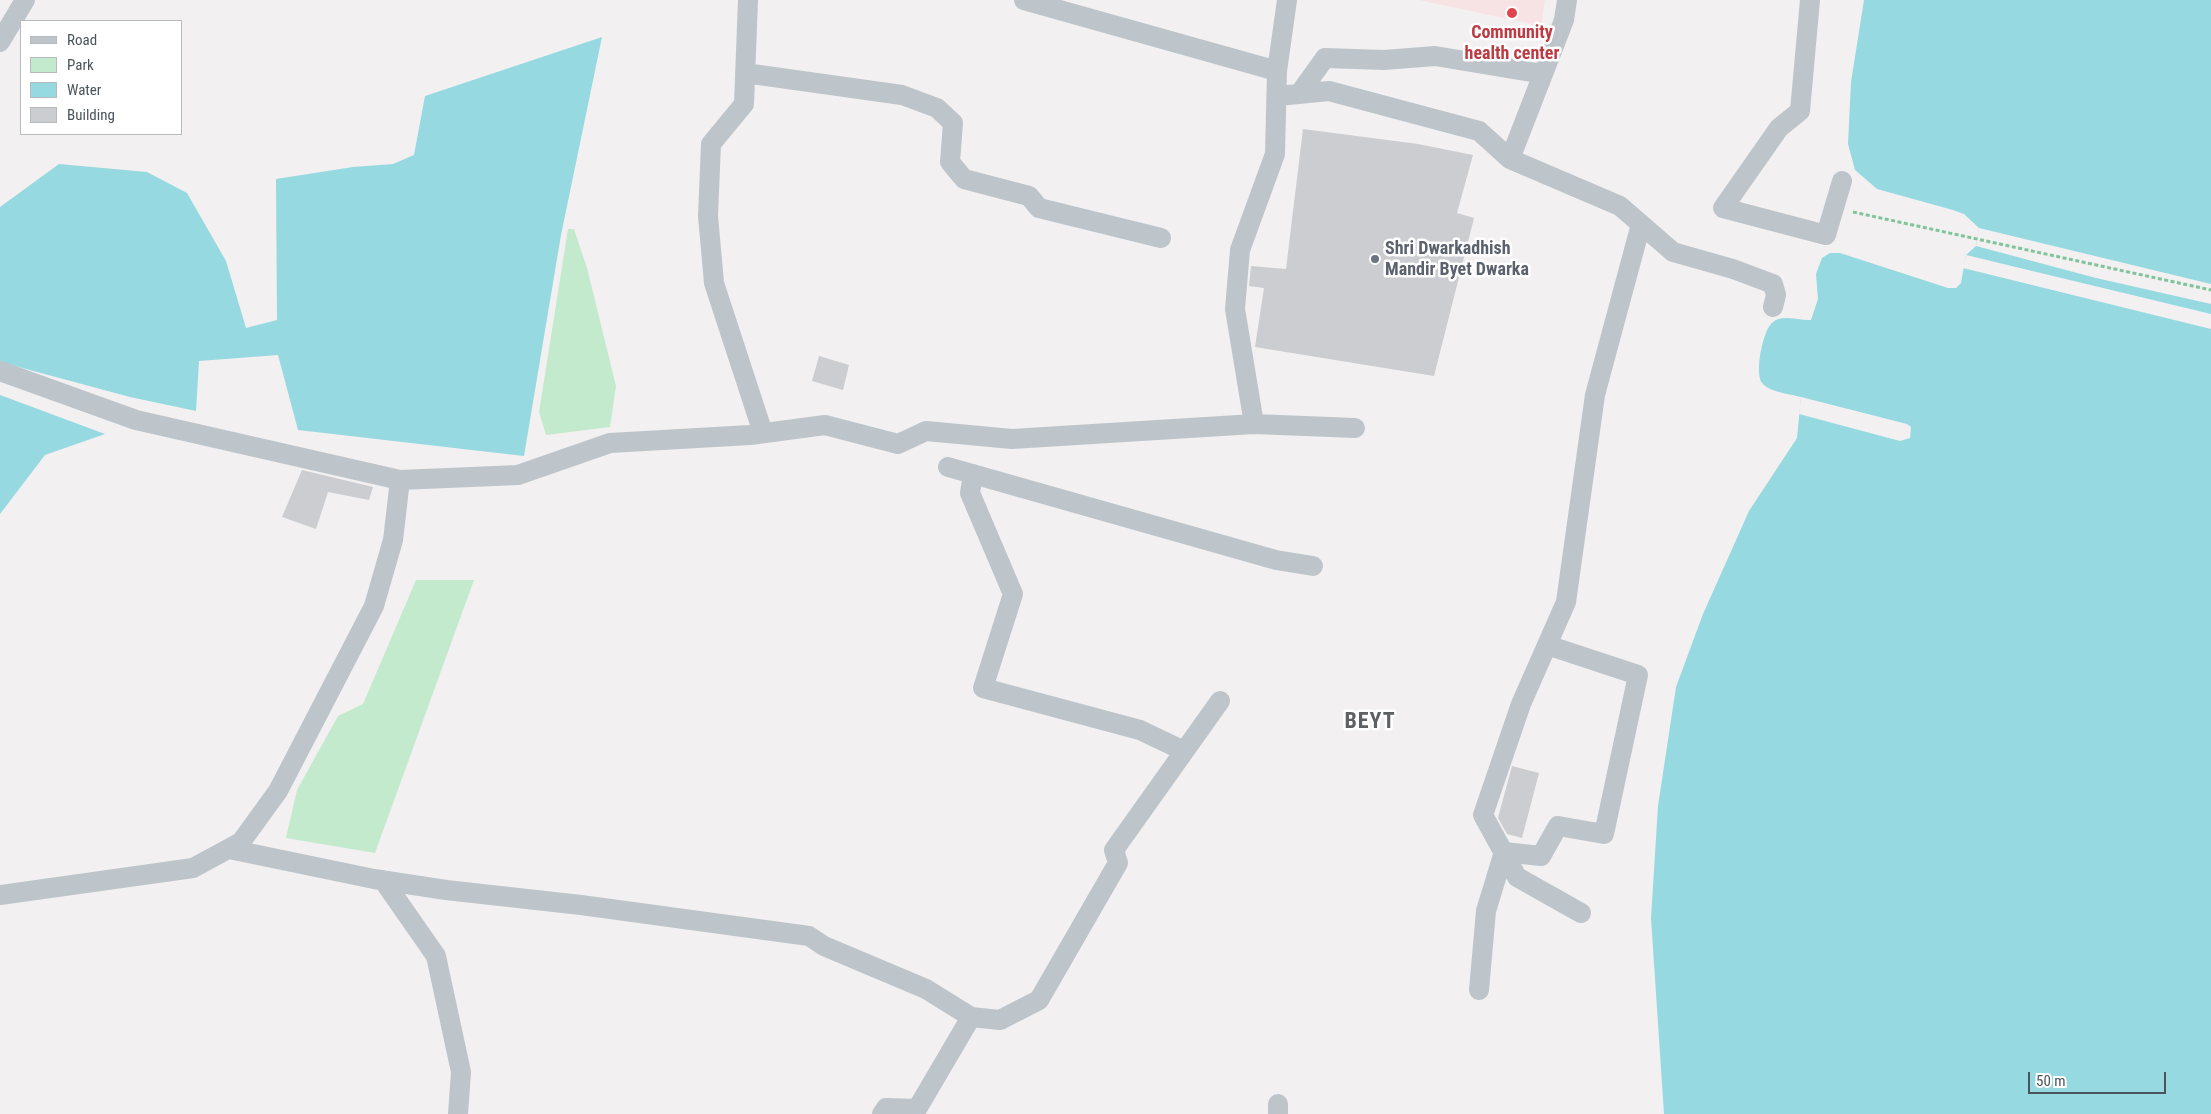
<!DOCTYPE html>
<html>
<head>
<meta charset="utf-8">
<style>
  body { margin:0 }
  #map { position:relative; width:2211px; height:1114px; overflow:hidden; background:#f2f0f0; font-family:"Roboto Condensed",sans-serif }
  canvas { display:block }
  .legend { position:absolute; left:20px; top:20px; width:162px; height:115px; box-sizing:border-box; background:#fff; border:1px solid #b7bbbd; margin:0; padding:6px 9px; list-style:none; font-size:15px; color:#4a545b }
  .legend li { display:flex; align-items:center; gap:10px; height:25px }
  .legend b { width:25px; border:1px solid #b7bbbd }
  .scale { position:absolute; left:2028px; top:1072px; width:138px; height:22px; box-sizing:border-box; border:2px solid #4a545b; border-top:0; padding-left:6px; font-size:15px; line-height:18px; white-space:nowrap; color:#4a545b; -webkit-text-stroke:4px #fff; paint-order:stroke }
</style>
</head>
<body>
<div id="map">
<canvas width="2211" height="1114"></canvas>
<ul class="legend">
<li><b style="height:6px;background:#bdc5cb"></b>Road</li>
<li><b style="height:14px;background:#c4eace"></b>Park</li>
<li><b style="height:14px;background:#96d9e1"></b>Water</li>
<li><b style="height:14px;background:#cbcdd1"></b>Building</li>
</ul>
<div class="scale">50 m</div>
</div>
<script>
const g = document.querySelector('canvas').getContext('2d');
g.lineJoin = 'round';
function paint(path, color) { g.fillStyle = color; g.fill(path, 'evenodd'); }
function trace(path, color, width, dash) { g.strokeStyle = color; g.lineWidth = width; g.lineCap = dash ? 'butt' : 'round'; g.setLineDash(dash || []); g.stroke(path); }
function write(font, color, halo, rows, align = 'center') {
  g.font = font + ' "Roboto Condensed",sans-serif'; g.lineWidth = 5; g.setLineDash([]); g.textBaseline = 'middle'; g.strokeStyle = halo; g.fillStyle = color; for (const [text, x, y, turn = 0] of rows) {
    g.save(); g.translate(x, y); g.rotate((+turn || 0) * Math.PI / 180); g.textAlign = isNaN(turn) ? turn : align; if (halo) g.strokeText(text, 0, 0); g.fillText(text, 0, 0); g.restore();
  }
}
paint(new Path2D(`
  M1419,0H1545L1541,26Z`), '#f8e3e4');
paint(new Path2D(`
  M568,229H574L587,268L616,386L610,427L546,435L539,412Z
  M416,580H474L375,853L286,838L297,790L338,716L363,704Z`), '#c4eace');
paint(new Path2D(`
  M1864,0H2211V1114H1664L1651,918L1658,806L1676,687L1703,614L1749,511L1797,438L1801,397C1790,394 1769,392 1762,383C1754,373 1763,329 1773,322C1783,314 1799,321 1811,320L1818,299L1816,274L1822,258L1830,253H1840L1948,288H1956L1961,283L1966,255L1976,246L1979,228L1964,214L1953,210L1877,189L1855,170L1848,144L1851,82Z
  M602,37L561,235L524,456L298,430L278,355L199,361L196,411L130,397L0,362V207L59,164L147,172L187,193L226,261L246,328L277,320L276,179L353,167L393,164L414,155L425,96Z
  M0,395L105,434L45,455L0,514Z`), '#96d9e1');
paint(new Path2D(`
  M1979,228L2211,284V304L2096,278L1976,246Z
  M1966,255L2211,314V329L1963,268Z
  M1801,397L1907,424L1911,427L1910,438L1900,441L1799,414Z`), '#f2f0f0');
paint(new Path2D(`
  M1303,129L1418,144L1473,155L1457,213L1474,218L1434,376L1255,347L1264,288L1249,286L1251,266L1286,269Z
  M819,356L849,365L843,390L812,381Z
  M302,470L373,487L369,500L328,492L316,529L282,517Z
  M1512,766L1539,773L1522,838L1507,834L1498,818Z`), '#cbcdd1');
trace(new Path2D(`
  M1853,212L2211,290`), '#80c49b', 3, [4, 2.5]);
trace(new Path2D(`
  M748,0L744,104L711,144L708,216L714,283L763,433
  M1024,0L1277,71
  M1810,0L1800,111L1779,128L1723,208L1826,235L1842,181
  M0,42L25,0
  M745,73L902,95L937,108L953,123L950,162L964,179L1029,196L1039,208L1161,238
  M1299,94L1325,58L1384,60L1435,56L1543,74
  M1278,96L1329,91L1479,131L1510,159L1620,206L1673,252L1733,269L1773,284L1776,295L1773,307
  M1510,159L1564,20L1567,0
  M0,371L136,420L400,480L518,475L610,443L750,435L825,425L898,444L926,431L1012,439L1254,424L1355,428
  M1254,424L1235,309L1240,250L1275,154L1277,71L1287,0
  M948,467L1276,560L1313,566
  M973,474L970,493L1013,594L983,688L1140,730L1184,751
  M229,849L374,879L446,890L581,905L809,936L824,946L926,989L971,1017L1000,1020L1039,1000L1118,863L1114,850L1220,701
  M383,880L436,956L461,1072L458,1114
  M0,895L193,868L241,842L278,791L374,606L393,540L400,480
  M1581,913L1517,877L1483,815L1521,704L1566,602L1595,395L1641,224
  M1479,990L1486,911L1504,852L1541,856L1558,826L1604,834L1638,675L1547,645
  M882,1114L886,1108L917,1109L971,1017
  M1278,1114V1104`), '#bdc5cb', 20);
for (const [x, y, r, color] of [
  [1512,13,6,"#e0444e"],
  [1375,259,5,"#6b7280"]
]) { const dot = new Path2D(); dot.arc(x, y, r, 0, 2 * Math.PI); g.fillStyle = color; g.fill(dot); trace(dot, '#fff', 2); }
write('bold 18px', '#be3a42', '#fff', [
  ["Community",1512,33],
  ["health center",1512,54]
]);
write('bold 18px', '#5b616d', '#fff', [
  ["Shri Dwarkadhish",1385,249],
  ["Mandir Byet Dwarka",1385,270]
], 'left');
g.letterSpacing = '1px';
write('bold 22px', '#5d6164', '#fff', [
  ["BEYT",1370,722]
]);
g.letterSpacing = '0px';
</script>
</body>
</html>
